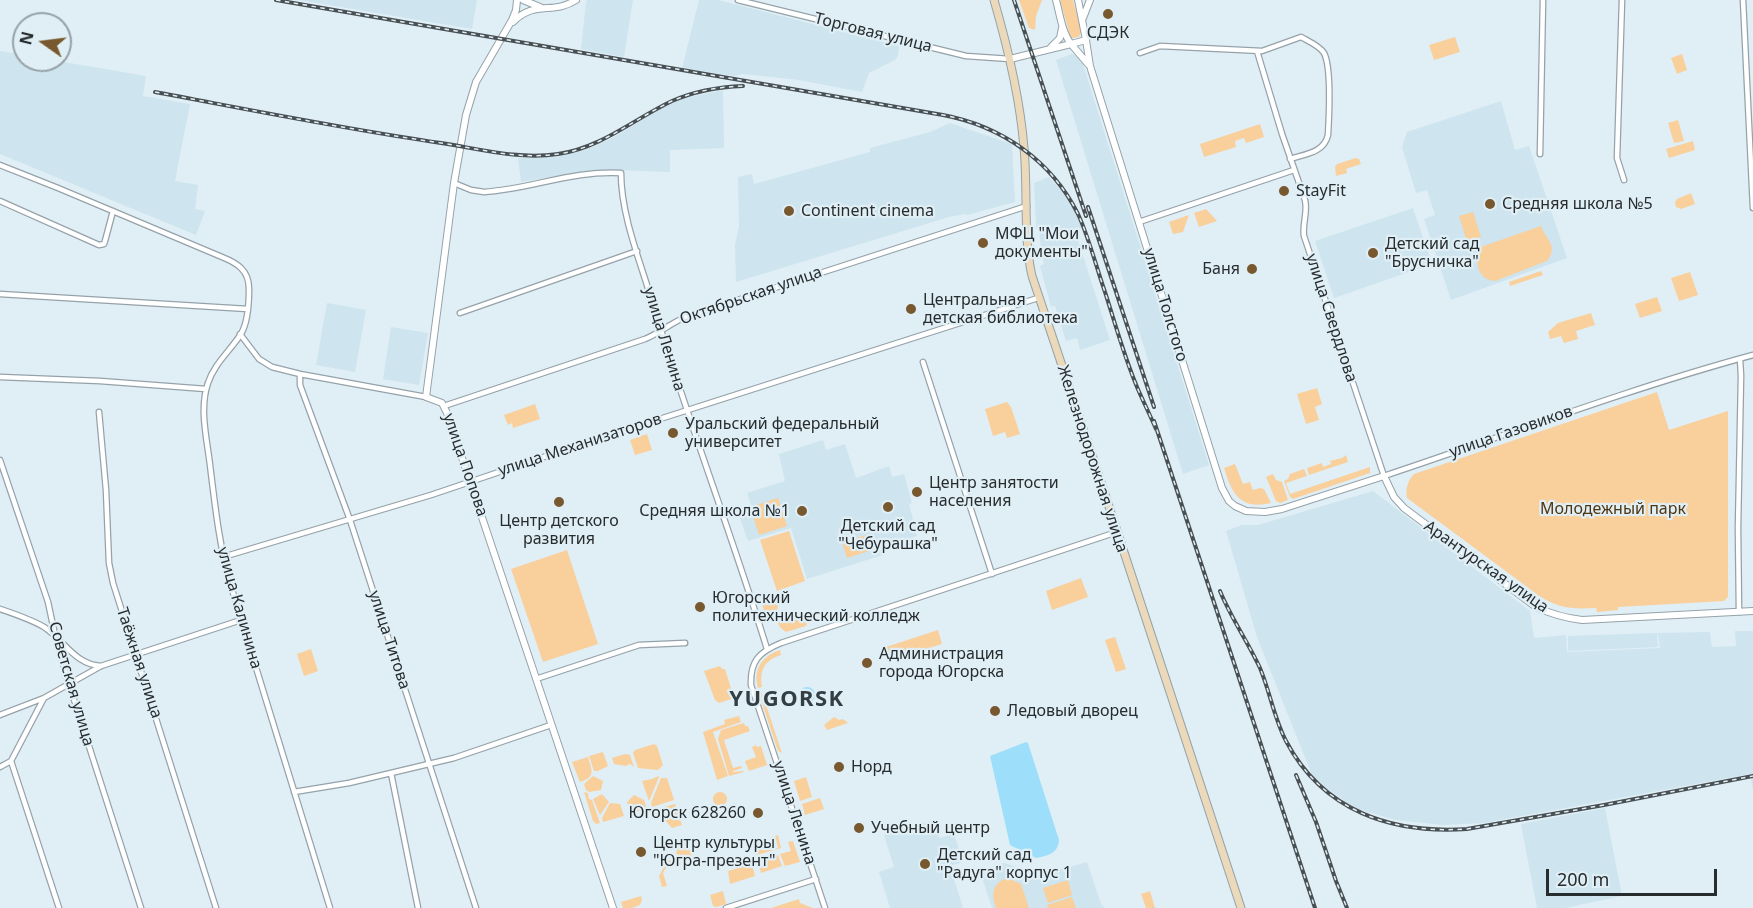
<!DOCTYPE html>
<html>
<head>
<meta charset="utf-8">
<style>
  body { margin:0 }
  #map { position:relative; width:1753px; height:908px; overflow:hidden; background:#e0eff6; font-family:"Noto Sans",sans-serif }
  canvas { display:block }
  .north { position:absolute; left:12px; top:12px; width:60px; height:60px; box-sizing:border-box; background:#e0eff6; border:2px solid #96a1a6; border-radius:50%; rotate:284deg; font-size:16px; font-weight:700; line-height:24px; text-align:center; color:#272c2f }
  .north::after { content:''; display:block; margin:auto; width:21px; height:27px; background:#78582e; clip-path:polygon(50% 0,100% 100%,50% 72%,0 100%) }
  .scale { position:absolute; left:1546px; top:869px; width:171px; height:27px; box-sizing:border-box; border:3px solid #272c2f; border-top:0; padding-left:8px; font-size:18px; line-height:21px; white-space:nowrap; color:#272c2f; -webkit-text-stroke:4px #e0eff6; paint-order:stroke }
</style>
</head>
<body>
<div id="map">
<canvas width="1753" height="908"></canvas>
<div class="north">N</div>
<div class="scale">200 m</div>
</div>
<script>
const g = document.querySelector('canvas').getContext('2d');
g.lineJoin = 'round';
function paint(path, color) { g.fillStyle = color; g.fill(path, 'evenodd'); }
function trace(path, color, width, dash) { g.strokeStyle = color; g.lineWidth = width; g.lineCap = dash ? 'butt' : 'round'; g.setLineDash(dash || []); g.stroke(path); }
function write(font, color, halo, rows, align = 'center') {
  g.font = font + ' "Noto Sans",sans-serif'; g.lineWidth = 4.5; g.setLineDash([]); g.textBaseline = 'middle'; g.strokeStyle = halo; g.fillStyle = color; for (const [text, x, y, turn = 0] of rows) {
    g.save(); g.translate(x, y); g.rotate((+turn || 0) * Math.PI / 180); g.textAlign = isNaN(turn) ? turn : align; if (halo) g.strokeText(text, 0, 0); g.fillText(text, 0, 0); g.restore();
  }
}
paint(new Path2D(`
  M299,0H477L472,29Z
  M588,0H633L624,57L581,49L586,2Z
  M699,0H718L899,46L898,56L895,60L869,73L862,92L799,80L743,74L735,76L682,68Z
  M0,51L24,55V60H52L146,76L143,96L190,104L175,181L198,185L195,209L205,211L196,235L0,154Z
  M1072,54L1078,56L1082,61L1209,465L1183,474L1056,60Z
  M723,90L724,148L670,150V172L615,170L580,172L521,182L518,158L557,157L593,147L614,137L657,111L680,99Z
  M1501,101L1515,150L1529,146L1567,258L1451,300L1424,219L1435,215L1427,190L1416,193L1402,147L1407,132Z
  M950,123L1012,144L1015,202L967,215L965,214L949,217L736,282L735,245L739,226L738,177L752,174L754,184L870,152V148L930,132Z
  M1049,177L1060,189L1073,208L1081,227L1077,237L1110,340L1080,350L1077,338L1066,341L1055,306L1051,307L1040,266L1044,264L1040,248L1041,247L1039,229L1036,228L1034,183Z
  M1413,208L1432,264L1334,298L1315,241Z
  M327,303L366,310L355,372L316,365Z
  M391,327L428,333L419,385L383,379Z
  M823,440L826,450L845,444L856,478L889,466L892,477L904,474L912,503L909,504L913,519L911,520L917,536L884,546L886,554L807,579L791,528L748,541L737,510L751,505L747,493L785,481L779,454Z
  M1373,491L1530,611L1534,638L1566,635L1567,652L1660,648L1658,633L1710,632L1712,647L1736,646L1735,631H1753V790L1750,774L1484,823L1443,825L1396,820L1361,810L1349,804L1325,787L1312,775L1257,637L1226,531L1242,525H1258Z
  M1657,633L1658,647L1568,651V636Z
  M1605,808L1622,896L1565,908H1537L1521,824Z
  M934,820L939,838L954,834L963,862L950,866L963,908H890L879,872L894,867L884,835Z
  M1087,862L1101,904L1105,908H992L980,871L1004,863L1030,871L1063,869Z`), '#cee4ee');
paint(new Path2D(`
  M1019,0H1042L1036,16L1035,30L1029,28Z
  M1060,0H1073L1081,31L1079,37L1072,38L1070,35Z
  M1455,37L1460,52L1434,60L1429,45Z
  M1682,54L1687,70L1677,74L1671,58Z
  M1678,120L1684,141L1674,143L1668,123Z
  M1260,124L1264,137L1246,143L1244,138L1235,141L1236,147L1204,157L1200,144Z
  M1693,141L1695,150L1669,158L1666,149Z
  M1356,158L1359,159L1361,164L1346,169L1347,173L1336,176L1335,167L1337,164Z
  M1691,193L1695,204L1681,209L1676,207L1675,202L1677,199Z
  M1206,209L1217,221L1199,227L1194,213Z
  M1473,212L1481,237L1467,242L1459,216Z
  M1189,215L1183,232L1173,234L1169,222Z
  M1541,226C1546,240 1559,246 1547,261L1495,281C1476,279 1478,263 1475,249Z
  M1541,271L1543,275L1510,286L1509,282Z
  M1690,272L1698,295L1679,301L1671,278Z
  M1657,297L1662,311L1640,318L1635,304Z
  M1591,313L1595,325L1576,331L1578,339L1564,343L1561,336L1550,339L1548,332L1558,323Z
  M1317,388L1322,404L1315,407L1319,420L1306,424L1297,394Z
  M1657,392L1669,430L1728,411V597L1724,601L1618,607V610L1597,612L1596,608C1571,609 1559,609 1538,595L1407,498C1405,490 1408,480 1414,474Z
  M1007,402L1011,407L1020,434L1007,438L1005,432L993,436L985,409Z
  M535,404L540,419L513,428L512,423L508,425L504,415Z
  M647,434L652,450L635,455L630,440Z
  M1346,455L1348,462L1309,475L1307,468L1322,463L1323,467L1331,464L1330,461L1342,458Z
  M1235,464L1243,484L1250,482L1253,490L1260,488L1264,489L1271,503C1240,510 1232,494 1224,468Z
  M1370,467V473L1293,499L1290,497L1284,481L1288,479L1290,474L1304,469L1307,476L1286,483L1290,494Z
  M1273,474L1276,480L1282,482L1288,500L1280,503L1276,501L1266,477Z
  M778,498L787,526L759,535L750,507Z
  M789,531L805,581L777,591L760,540Z
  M867,535L872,550L847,558L842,542Z
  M567,550L598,644L543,662L511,569Z
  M1081,578L1088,597L1052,610L1046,591Z
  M774,601L777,603L778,607L774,620L769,622L762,605Z
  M803,612L807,624L806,626L786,632C778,627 776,622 779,613L782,614L787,613L788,616Z
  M938,630L942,644L890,660L886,647Z
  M1115,637L1126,669L1116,672L1105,640Z
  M311,649L318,671L304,676L297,654Z
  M780,650L781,655C765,660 759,670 762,687L758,688C753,669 762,656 780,650Z
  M720,666L722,669H725L734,698L719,703L715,700L704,671Z
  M762,693L782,753L778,751L759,694Z
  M739,716L741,722L713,732L728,776L717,780L703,732L725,724L724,720Z
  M834,717L839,720L843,719L848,723L827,730L824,725Z
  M744,723L745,726H748L750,731L724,740L733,768L741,766L742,768L733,771V772L743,771L744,772L729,776L718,739L721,730Z
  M654,744L657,746L663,765L658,770L638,768L633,753L635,750Z
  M756,745L757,747L761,746L767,765L749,771L745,761L756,757L752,747Z
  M603,752L608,766L598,771H594L589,756Z
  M625,754L630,755L634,767L630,764L626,766L614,764L612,758Z
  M588,757C592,771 596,777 580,782L572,762Z
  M593,776L603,781L601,790L589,792L586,790L584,784Z
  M658,776L659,777L649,801L642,781L652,779Z
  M806,777L812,797L800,801L794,781Z
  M661,778H667L674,800L652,807L651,803Z
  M584,792L588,793L589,799L592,800L600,823L596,824L593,821Z
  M713 799a7 7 0 1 1 14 0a7 7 0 1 1-14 0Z
  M602,794L609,802L600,815L593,799Z
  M634,795L644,800L647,809L631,813L627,802Z
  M820,798L824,809L805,815L802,804Z
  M610,803L620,804L624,816L603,822L602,818Z
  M675,804L682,825L672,828L663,818L655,814L653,810Z
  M778,835L781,848L757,855L752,843L759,841L762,850L772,847L773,849L778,848L775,836Z
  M793,841L800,862L785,866L780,854L791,851L788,842Z
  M687,842L693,860L684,863L682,856L676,854L678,845Z
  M778,855L782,866L761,873L758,861Z
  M675,856L679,858L681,863L666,868L663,873L667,886L662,887L659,876L667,861L672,860Z
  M752,864L755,876L730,884L728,871Z
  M1004,879H1010L1021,884L1029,908H996C992,896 991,886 1004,879Z
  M1068,880L1072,895L1048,903L1043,888Z
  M723,891L726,904L717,907L713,906L710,895Z
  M1150,891L1155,908H1146L1141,894Z
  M641,896L642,900L640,905L632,908H623L621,902Z
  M1072,897L1076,908H1048L1047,905Z
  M799,899L800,903L813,908H771Z`), '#f9cf9c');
paint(new Path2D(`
  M799 695a8 8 0 1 1 16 0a8 8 0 1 1-16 0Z
  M1026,742L1028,743L1059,840C1058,854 1047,856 1036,858L1010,845L990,756Z`), '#9ddefb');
const minor = new Path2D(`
  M738,0L966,56L1010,59
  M1622,0L1617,158L1624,180
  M1743,0L1753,208
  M1257,51L1282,134L1305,200C1308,213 1302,224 1304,236L1384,476C1507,435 1628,389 1753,355
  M1140,53L1160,46L1262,51L1301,37C1308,41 1320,46 1324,53C1332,68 1329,117 1328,135C1324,153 1305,154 1290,159
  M1540,154L1543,0
  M0,165L58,188L222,257C237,263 249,270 249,289C249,303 248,322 241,334C230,351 214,364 208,383C199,409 207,439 210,465C215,505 219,544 230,583L330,908
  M454,183L471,190L484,192C530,189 574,170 621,173C621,215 640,261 652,301C687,418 731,532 767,649
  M0,201L99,245L104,244L105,241L113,211
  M1139,222L1294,170
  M0,294L248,309
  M460,313L637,251
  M240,334L259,359L272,367L300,374L426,397
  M923,362L992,574
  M300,374V385L350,520L476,908
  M0,377L100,381L206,389
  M444,406L645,339C660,333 672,322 688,316L1027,206
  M99,412L106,490L109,563L113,583L216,908
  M0,460L48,602L55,635L69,684L141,908
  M223,557L431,495L591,441L1038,298
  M0,609C15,614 30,619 44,627C63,639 75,665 101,666
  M1739,612L1738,528L1741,376L1740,359
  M536,679L639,645L685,643
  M0,715L44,698
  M11,761L59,908
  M0,767L11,761L44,698L101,666L241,620
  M391,773L418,908
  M294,792L349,783L454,758L551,725
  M726,908L816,879
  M825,908L751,685C750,661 759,652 781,643L1117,532`);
const tertiary = new Path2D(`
  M517,0L516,10L512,20L476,82L466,115L454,183L426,397L442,403L447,413L613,908
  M523,0L540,7
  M1056,0C1060,15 1062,32 1071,44L1086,40L1078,0
  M1083,18L1090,0
  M513,22C534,0 553,15 576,0
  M1086,40L1090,66L1222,488L1229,501L1235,506L1246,511L1265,512L1282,509L1384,476L1394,497L1404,508L1536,607C1551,614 1565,618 1582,620L1753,611
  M1051,47L1060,38L1062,28
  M1010,59L1071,44L1088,64`);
const secondary = new Path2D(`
  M994,0C1008,48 1020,98 1024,148C1028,189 1023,237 1032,276L1095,464L1241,908`);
trace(minor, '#95a2a9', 7);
trace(tertiary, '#95a2a9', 8);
trace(secondary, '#95a2a9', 9);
trace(minor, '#fff', 4.5);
trace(tertiary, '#fff', 6);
trace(secondary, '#ecd9ba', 7);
const rail = new Path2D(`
  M276,0L943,115C1001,126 1051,160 1078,214C1089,238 1096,266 1105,292C1115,323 1124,356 1137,387C1143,401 1150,415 1156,429
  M1014,0L1086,216
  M155,92C251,110 345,129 441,143C480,149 519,160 558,154C601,148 634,119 672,101C695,91 718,87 743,86
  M1088,207L1154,407
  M1154,421L1315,908
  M1220,591C1231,618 1248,642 1260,668C1270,692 1274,718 1286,741C1323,811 1391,834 1467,829L1604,805L1753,776
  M1296,775L1316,822L1336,881L1347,908`);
trace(rail, '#495054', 4);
trace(rail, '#e0eff6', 1.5, [4.5]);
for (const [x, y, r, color] of [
  [1108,14,6,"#78582e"],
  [1284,191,6,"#78582e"],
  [1490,204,6,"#78582e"],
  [789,211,6,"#78582e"],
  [983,243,6,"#78582e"],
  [1373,253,6,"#78582e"],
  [1252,269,6,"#78582e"],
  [911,309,6,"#78582e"],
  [673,433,6,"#78582e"],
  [917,492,6,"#78582e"],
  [559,502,6,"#78582e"],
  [888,507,6,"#78582e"],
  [802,511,6,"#78582e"],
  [700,607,6,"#78582e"],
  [867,663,6,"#78582e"],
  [995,711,6,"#78582e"],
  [839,767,6,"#78582e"],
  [758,813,6,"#78582e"],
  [859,828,6,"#78582e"],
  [641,852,6,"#78582e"],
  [925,864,6,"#78582e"]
]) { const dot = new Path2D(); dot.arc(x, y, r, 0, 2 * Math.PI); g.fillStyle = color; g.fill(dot); trace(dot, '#e0eff6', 2); }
write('16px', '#272c2f', '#e0eff6', [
  ["Торговая улица",873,33,14],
  ["Октябрьская улица",751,296,-19],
  ["улица Толстого",1165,305,73],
  ["улица Свердлова",1331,318,72],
  ["улица Ленина",664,339,73],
  ["улица Газовиков",1511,432,-19],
  ["улица Механизаторов",580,445,-18],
  ["Железнодорожная улица",1092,459,72],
  ["улица Попова",465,465,71],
  ["Арантурская улица",1486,567,35],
  ["улица Калинина",239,608,74],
  ["улица Титова",389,640,72],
  ["Таёжная улица",139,663,72],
  ["Советская улица",71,684,74],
  ["улица Ленина",794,813,72]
]);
write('16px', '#272c2f', '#e0eff6', [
  ["СДЭК",1108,33,"center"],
  ["StayFit",1296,191],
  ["Средняя школа №5",1502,204],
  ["Continent cinema",801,211],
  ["МФЦ \"Мои",995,234],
  ["документы\"",995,252],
  ["Детский сад",1385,244],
  ["\"Брусничка\"",1385,262],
  ["Баня",1240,269,"right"],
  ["Центральная",923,300],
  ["детская библиотека",923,318],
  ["Уральский федеральный",685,424],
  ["университет",685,442],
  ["Центр занятости",929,483],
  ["населения",929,501],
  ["Средняя школа №1",790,511,"right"],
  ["Центр детского",559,521,"center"],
  ["развития",559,539,"center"],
  ["Детский сад",888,526,"center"],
  ["\"Чебурашка\"",888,544,"center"],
  ["Югорский",712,598],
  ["политехнический колледж",712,616],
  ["Администрация",879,654],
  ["города Югорска",879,672],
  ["Ледовый дворец",1007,711],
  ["Норд",851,767],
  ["Югорск 628260",746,813,"right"],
  ["Учебный центр",871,828],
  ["Центр культуры",653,843],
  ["\"Югра-презент\"",653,861],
  ["Детский сад",937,855],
  ["\"Радуга\" корпус 1",937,873]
], 'left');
write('16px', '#4f3510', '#e0eff6', [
  ["Молодежный парк",1613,509]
]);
g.letterSpacing = '1.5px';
write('bold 22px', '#333e44', '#e0eff6', [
  ["YUGORSK",787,700]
]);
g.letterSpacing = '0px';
</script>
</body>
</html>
